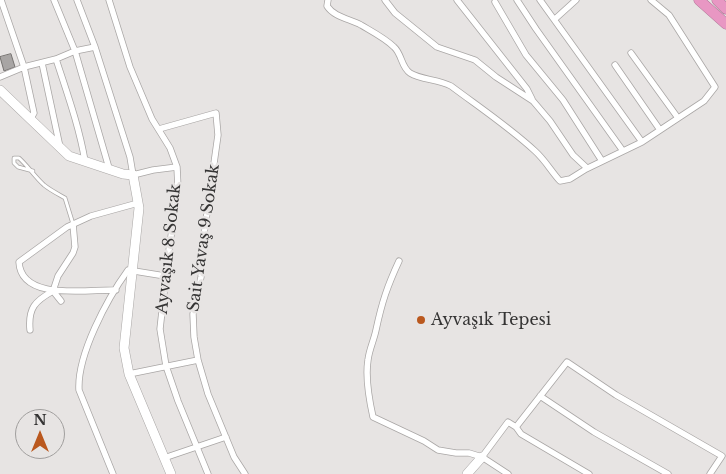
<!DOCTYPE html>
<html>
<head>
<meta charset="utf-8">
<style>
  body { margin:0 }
  #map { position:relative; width:726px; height:474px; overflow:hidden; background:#e7e4e3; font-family:"Libre Baskerville",serif }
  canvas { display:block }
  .north { position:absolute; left:15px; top:409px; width:50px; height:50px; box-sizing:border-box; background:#e7e4e3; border:1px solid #a09e9d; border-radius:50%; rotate:0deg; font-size:14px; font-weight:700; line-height:20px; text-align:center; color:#353434 }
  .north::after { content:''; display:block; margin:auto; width:18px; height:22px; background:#ba581e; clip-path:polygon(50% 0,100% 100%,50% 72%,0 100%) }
</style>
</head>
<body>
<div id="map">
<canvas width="726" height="474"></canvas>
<div class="north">N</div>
</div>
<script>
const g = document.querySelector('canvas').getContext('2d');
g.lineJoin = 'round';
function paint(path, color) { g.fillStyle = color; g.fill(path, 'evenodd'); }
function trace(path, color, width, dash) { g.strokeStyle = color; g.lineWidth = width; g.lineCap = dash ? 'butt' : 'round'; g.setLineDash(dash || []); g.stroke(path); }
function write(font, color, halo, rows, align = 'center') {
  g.font = font + ' "Libre Baskerville",serif'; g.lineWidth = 5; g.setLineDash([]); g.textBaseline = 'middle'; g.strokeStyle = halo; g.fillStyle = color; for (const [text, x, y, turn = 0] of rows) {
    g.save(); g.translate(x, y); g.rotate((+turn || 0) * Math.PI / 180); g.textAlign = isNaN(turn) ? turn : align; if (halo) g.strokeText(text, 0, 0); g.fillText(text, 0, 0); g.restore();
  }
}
const building = new Path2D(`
  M11,54L15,67L4,71L0,57Z`);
paint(building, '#a8a5a4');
trace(building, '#757270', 1);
const lane = new Path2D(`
  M33,171L18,167L14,163V158H19C28,166 35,177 44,185C50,190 58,194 65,198L73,224`);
const street = new Path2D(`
  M1,0L24,67L34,113L31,118
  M54,0L75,51L109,168
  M77,0L95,47L130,157L133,175L153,170L177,167
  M109,0L130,67L152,119L170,148L177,167L178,188L168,257L160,329L166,366L178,401L208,474
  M328,0L327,6C334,17 350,19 361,25C371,31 385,38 394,47C402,54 401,67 410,73C421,80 438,79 451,86C479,107 509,127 535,151C545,160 551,171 560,181L570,179L586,169L642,142L704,101L715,87L669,15L651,0
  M385,0L395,13L437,47L475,60L496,77L533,101L550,121L573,155L587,168
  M457,0L527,89L532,99
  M517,0L536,29L623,151
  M540,0L642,142
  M495,2L526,55L563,100L602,161
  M555,19L576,0
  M631,53L678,118
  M56,59C67,93 79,126 85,161
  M42,63L60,147
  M615,65L660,130
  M0,77L24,67L56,59L75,51L95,47
  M159,129L216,113L218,135L203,241L201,277L193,314L194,337L198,360L208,394L234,457L245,474
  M399,261C387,287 382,302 376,330C374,340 369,350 368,360C365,378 369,399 373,417L424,441L438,450L456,453H469L482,457L508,474
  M116,290C89,289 21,302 19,262L67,227L91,216L138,203
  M53,291L61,301
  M30,330C28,308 35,301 53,291L58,276L73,253L75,247L73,224
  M129,374L198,360
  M540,396L594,432L668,474
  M516,427L521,434L589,474
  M482,457L508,422L516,427L567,362L616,395L722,456L710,474
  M164,458L226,437
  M113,474L79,390C77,355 107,299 128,270L165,276`);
const secondary = new Path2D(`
  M0,90L69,156L123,174L133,175L139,208L124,348L129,374L171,474
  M467,474L482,457`);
const highway = new Path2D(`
  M699,0L726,24
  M717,0L726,9`);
trace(lane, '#a9a6a5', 4.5);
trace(street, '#a9a6a5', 7);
trace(secondary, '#a9a6a5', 10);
trace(highway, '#a97491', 11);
trace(lane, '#fff', 3);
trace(street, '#fff', 5.5);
trace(secondary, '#fff', 9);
trace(highway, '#e897c3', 10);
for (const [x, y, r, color] of [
  [421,320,5,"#ba581e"]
]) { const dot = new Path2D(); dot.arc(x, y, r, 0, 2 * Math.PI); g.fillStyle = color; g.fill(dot); trace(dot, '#e7e4e3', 2); }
write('16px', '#353434', '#e7e4e3', [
  ["Sait Yavaş 9 Sokak",204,238,-82],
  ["Ayvaşık 8 Sokak",169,249,-84]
]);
write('16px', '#353434', '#e7e4e3', [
  ["Ayvaşık Tepesi",431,320]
], 'left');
</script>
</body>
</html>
